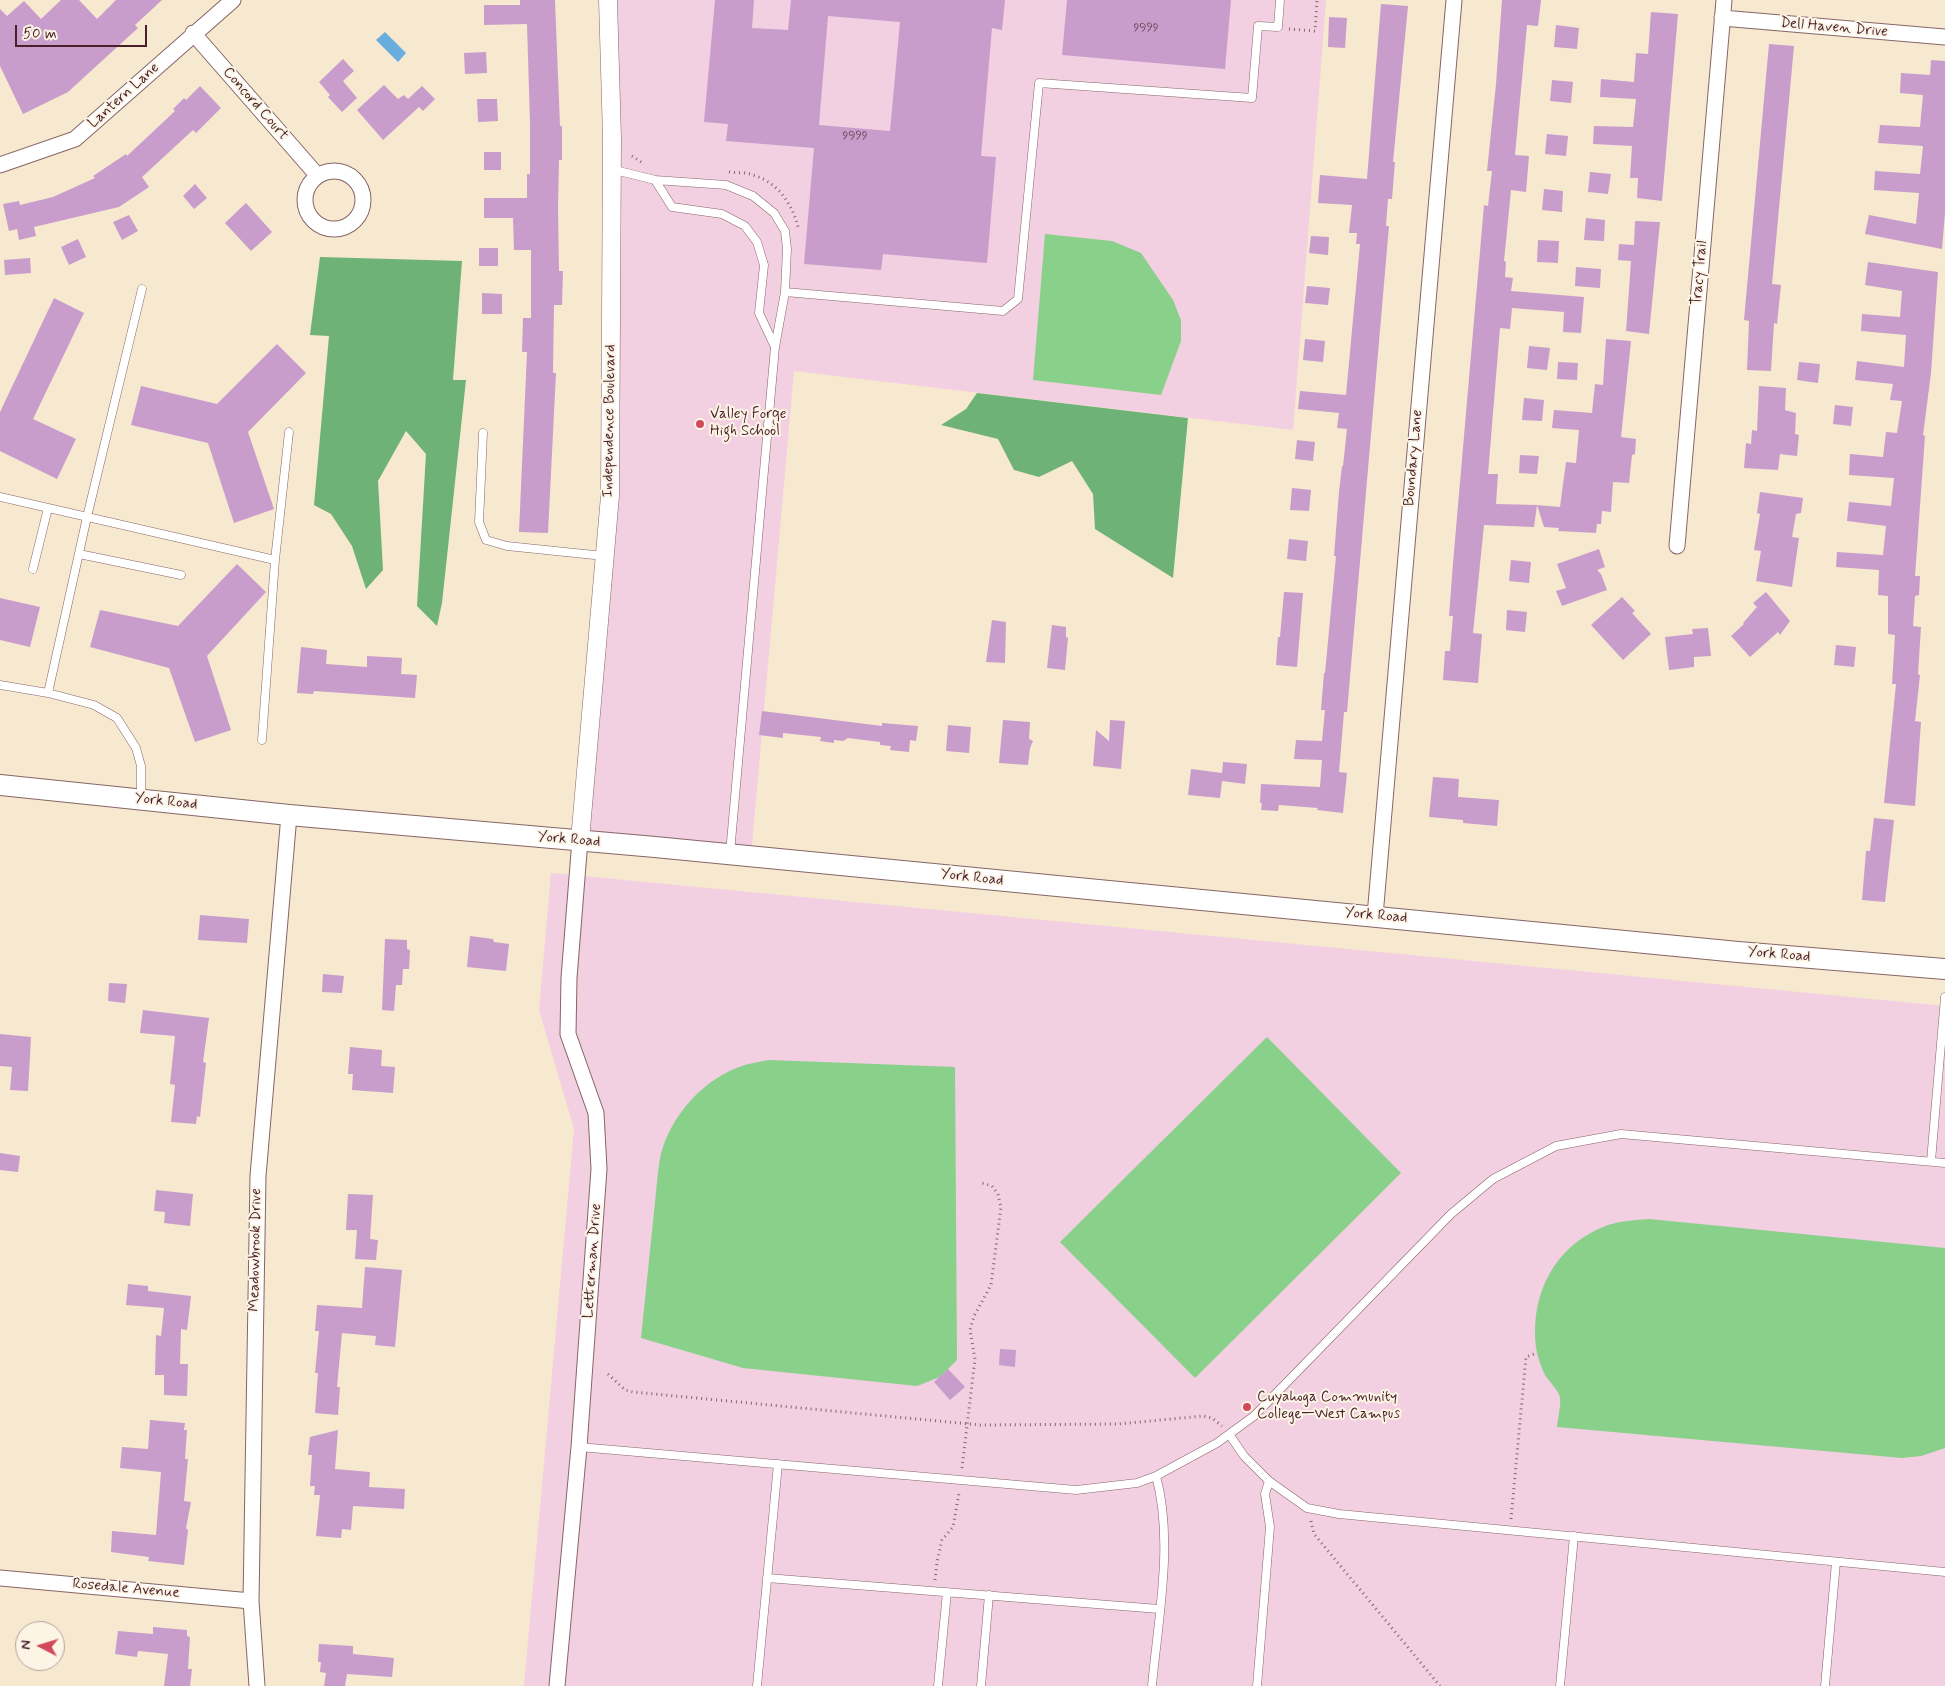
<!DOCTYPE html>
<html>
<head>
<meta charset="utf-8">
<style>
  body { margin:0 }
  #map { position:relative; width:1945px; height:1686px; overflow:hidden; background:#f7e8d0; font-family:Mynerve,sans-serif }
  canvas { display:block }
  .north { position:absolute; left:15px; top:1621px; width:50px; height:50px; box-sizing:border-box; background:#fcf5e5; border:1px solid #b59f9b; border-radius:50%; rotate:275deg; font-size:14px; font-weight:700; line-height:20px; text-align:center; color:#4a1f2b }
  .north::after { content:''; display:block; margin:auto; width:18px; height:22px; background:#d1495b; clip-path:polygon(50% 0,100% 100%,50% 72%,0 100%) }
  .scale { position:absolute; left:15px; top:25px; width:132px; height:22px; box-sizing:border-box; border:2px solid #4a1f2b; border-top:0; padding-left:6px; font-size:15px; line-height:18px; white-space:nowrap; color:#4a1f2b; -webkit-text-stroke:4px #fcf5e5; paint-order:stroke }
</style>
</head>
<body>
<div id="map">
<canvas width="1945" height="1686"></canvas>
<div class="north">N</div>
<div class="scale">50 m</div>
</div>
<script>
const g = document.querySelector('canvas').getContext('2d');
g.lineJoin = 'round';
function paint(path, color) { g.fillStyle = color; g.fill(path, 'evenodd'); }
function trace(path, color, width, dash) { g.strokeStyle = color; g.lineWidth = width; g.lineCap = dash ? 'butt' : 'round'; g.setLineDash(dash || []); g.stroke(path); }
function write(font, color, halo, rows, align = 'center') {
  g.font = font + ' Mynerve,sans-serif'; g.lineWidth = 4; g.setLineDash([]); g.textBaseline = 'middle'; g.strokeStyle = halo; g.fillStyle = color; for (const [text, x, y, turn = 0] of rows) {
    g.save(); g.translate(x, y); g.rotate((+turn || 0) * Math.PI / 180); g.textAlign = isNaN(turn) ? turn : align; if (halo) g.strokeText(text, 0, 0); g.fillText(text, 0, 0); g.restore();
  }
}
paint(new Path2D(`
  M608,0H1326L1293,430L794,371L751,856L580,840L610,496Z
  M551,873L1945,1006V1686H524L574,1129L539,1010Z`), '#f2cfe1');
paint(new Path2D(`
  M1045,234L1112,241L1141,253L1173,300L1181,320V341L1161,395L1033,380Z
  M1267,1037L1401,1173L1195,1378L1060,1242Z
  M769,1060L955,1067L957,1360L940,1377L917,1386L743,1368L641,1338L658,1173C659,1165 660,1155 663,1147C675,1111 706,1078 742,1066C750,1063 760,1062 769,1060Z
  M1649,1219L1945,1248V1448L1921,1456L1902,1458L1557,1427C1558,1418 1561,1406 1560,1397C1558,1390 1549,1381 1545,1375C1542,1369 1539,1360 1537,1353C1528,1298 1553,1245 1608,1225C1621,1221 1635,1220 1649,1219Z`), '#89d08b');
paint(new Path2D(`
  M320,257L462,261L453,380H466L442,603L437,626L417,606L426,454L406,431L378,481L383,570L366,589L352,546L331,514L314,505L329,336L310,335Z
  M977,393L1188,418L1173,578L1095,529L1093,494L1072,461L1039,477L1014,470L998,439L941,425L966,409Z`), '#6eb277');
paint(new Path2D(`
  M385,32L406,53L398,62L376,40Z`), '#69acde');
paint(new Path2D(`
  M61,0H79L97,19L116,0H162L135,25L138,28L68,92L23,114L0,66V9L7,16L24,1L41,19Z
  M520,0H555L560,126H562V160H559L558,208L559,271H563L562,305H554L553,373H556L548,533L519,532L527,352H522L523,318H531V250H514L513,218H484V198H527V174H530V123L527,24L484,25V5H520Z
  M715,0H754L752,28L788,30L791,0H1005L1002,30L992,28L981,156L996,157L987,263L883,254L881,270L804,264L814,148L726,141L728,124L704,122ZM828,16L900,22L890,131L819,125Z
  M1067,0H1231L1225,69L1062,55Z
  M1502,0H1541L1538,26L1527,25L1515,155L1529,156L1526,192L1511,190L1504,261L1506,262L1505,277L1513,278L1511,291L1584,297L1581,333L1563,332L1564,312L1512,308L1510,329L1500,328L1488,474H1498L1496,504L1537,505L1534,527L1484,525L1473,633L1482,634L1478,683L1443,680L1445,651H1450L1453,616H1449L1453,563L1484,205L1488,206L1492,171H1487L1496,84Z
  M1381,4L1408,6L1393,162H1395L1392,199H1388L1386,226H1389L1347,712H1344L1339,772L1347,773L1343,813L1317,810L1318,808L1279,805L1278,811L1261,810L1262,803H1260L1261,784L1320,787L1322,760L1294,759L1296,740L1322,741L1325,710H1321L1324,673H1325L1336,556H1334L1339,492L1342,466H1343L1347,429L1337,428L1339,413L1298,409L1300,391L1346,395L1360,244H1356L1357,233H1349L1352,205L1318,203L1320,175L1367,179Z
  M1651,12L1678,14L1662,201L1637,198L1638,178H1630L1632,146L1593,144L1594,126L1633,127L1636,99L1600,97L1601,79L1634,82L1636,53L1648,54Z
  M1329,17L1347,18L1345,48L1328,47Z
  M1556,25L1579,28L1577,49L1554,47Z
  M1769,44L1794,46L1772,284L1781,285L1777,324L1774,323L1771,371L1747,370L1749,321L1744,320Z
  M486,52L487,73L465,74L464,53Z
  M343,59L354,71L343,81L357,98L342,112L328,97L330,95L319,82Z
  M1931,60L1945,61V213L1942,249L1865,234L1869,215L1916,224L1919,193L1874,190L1875,171L1920,174L1923,146L1878,143L1880,125L1920,127L1923,95L1900,93L1901,73L1930,75Z
  M1552,80L1573,82L1571,103L1550,101Z
  M384,85L398,99L404,95L408,99L422,86L435,99L423,111L419,107L383,140L357,110Z
  M200,86L221,108L196,133L193,130L142,177L149,187L119,207L34,227L36,236L19,240L17,229L9,231L3,204L19,201L20,205L53,197L95,178L93,176L126,154L127,156L175,111L173,109L184,98L186,100Z
  M477,99H497L498,121L478,122Z
  M1547,134L1568,136L1566,156L1545,154Z
  M484,152H501V170H484Z
  M1590,172L1611,174L1608,194L1588,192Z
  M195,184L207,198L194,209L183,196Z
  M1544,189L1563,191L1562,212L1542,210Z
  M246,203L272,232L251,251L225,223Z
  M129,215L138,231L122,240L113,222Z
  M1586,218L1605,220L1604,241L1584,240Z
  M1635,221L1660,222L1649,334L1626,331L1631,261L1618,260L1619,244L1634,245Z
  M1311,236L1329,237L1328,255L1309,253Z
  M78,239L86,257L69,265L61,247Z
  M1538,240L1559,241L1558,263L1537,262Z
  M479,248H498V266H479Z
  M30,258L31,273L5,275L4,260Z
  M1868,262L1938,272L1931,373L1923,435L1925,436L1915,576H1920L1919,595L1915,596L1913,626L1921,627L1918,674L1920,675L1915,721L1921,722L1915,806L1884,803L1896,684H1892L1895,635L1888,634V596L1878,595L1879,570L1836,567L1837,552L1883,555L1886,526L1847,521L1849,502L1891,506L1894,478L1849,475L1850,454L1883,457L1886,432L1897,433L1902,401L1890,400L1893,384L1855,380L1857,361L1904,367L1906,335L1861,331L1862,314L1900,317L1902,291L1865,285Z
  M1576,267L1601,269L1600,288L1575,286Z
  M1307,286L1330,288L1328,305L1305,303Z
  M482,293L502,294V314H482Z
  M54,298L84,313L33,419L76,439L57,479L0,451V412Z
  M1305,339L1325,341L1323,362L1303,360Z
  M1606,339L1631,341L1621,437L1636,439L1635,454L1632,455L1629,483L1613,482L1611,512L1602,511L1601,524H1597L1596,533L1558,531L1559,528L1544,527L1537,505L1560,507L1566,462L1576,463L1579,430L1552,428L1554,410L1592,413L1595,384L1603,385Z
  M277,344L306,373L248,432L274,509L234,523L208,443L131,425L141,386L217,404Z
  M1529,346L1550,348L1547,370L1527,368Z
  M1558,362L1578,363L1577,380L1557,379Z
  M1799,362L1820,364L1818,383L1797,380Z
  M1759,386L1786,388L1785,410L1796,413L1795,434L1799,435L1797,456L1780,454L1778,470L1744,468L1746,443L1751,444L1752,430L1757,431Z
  M1524,398L1544,400L1542,421L1522,420Z
  M1835,405L1853,407L1851,426L1833,424Z
  M1297,440L1315,442L1313,461L1295,459Z
  M1520,455L1539,456L1537,474L1519,473Z
  M1292,488L1311,490L1309,511L1290,510Z
  M1760,492L1803,498L1801,513L1796,514L1792,537L1799,538L1792,587L1756,581L1761,551L1754,550L1760,514L1757,513Z
  M1289,539L1308,541L1306,561L1287,559Z
  M1599,549L1605,567L1597,570L1601,574L1607,590L1562,606L1556,591L1566,588L1557,564Z
  M1511,560L1531,562L1529,583L1509,581Z
  M237,564L266,592L207,656L231,730L195,742L169,668L90,647L100,610L178,626Z
  M1284,592L1303,593L1297,667L1276,665L1278,637H1280Z
  M1766,592L1790,621L1780,635L1778,632L1750,657L1731,636L1744,624L1743,623L1757,607L1753,603Z
  M1622,597L1635,611L1632,613L1651,634L1623,660L1591,625Z
  M0,598L40,607L30,647L0,640Z
  M1507,610L1527,612L1525,632L1506,630Z
  M992,620L1006,622L1005,663L986,662Z
  M1052,625L1066,627V637L1068,638L1065,670L1047,668Z
  M1708,628L1711,656L1694,657V667L1669,670L1665,637L1693,634L1692,629Z
  M1836,645L1856,647L1854,667L1834,665Z
  M301,647L327,650L326,664L367,667V656L402,658L401,674L417,675L415,698L314,691L313,694L297,693Z
  M762,711L882,726V723L918,726L916,741L910,740L909,752L890,750L891,746L880,745V742L848,738L843,741L834,740V743L820,741L821,737L783,733V738L759,735Z
  M1003,720L1030,722L1029,739L1033,741L1030,748L1028,765L999,763Z
  M1110,720L1125,721L1121,769L1093,766L1096,730L1109,741Z
  M948,725L971,727L969,753L946,751Z
  M1223,762L1247,764L1245,784L1222,781L1220,798L1188,795L1191,769L1222,773Z
  M1433,777L1459,779L1458,797L1499,800L1497,826L1463,823V820L1429,817Z
  M1874,818L1894,820L1885,902L1862,900L1866,851H1870Z
  M200,915L249,919L247,943L198,940Z
  M470,936L493,939L494,942L509,944L506,971L467,967Z
  M385,939L407,940V949L410,950L409,969H403L402,985H396L394,1011L382,1010Z
  M323,974L344,976L342,993L322,992Z
  M109,983L127,984L125,1003L108,1001Z
  M143,1010L209,1018L203,1062L206,1063L200,1117L197,1116L196,1124L171,1122L175,1085L170,1084L175,1036L140,1033Z
  M0,1034L31,1037L28,1091L10,1090L12,1067L0,1066Z
  M350,1047L382,1050L381,1066L395,1067L393,1093L352,1090L353,1074H348Z
  M0,1153L20,1156L18,1172L0,1170Z
  M156,1190L193,1194L190,1226L164,1223L165,1212L154,1211Z
  M348,1194L373,1195L370,1239L378,1240L376,1260L355,1259L357,1230H346Z
  M365,1267L402,1270L395,1347L375,1345L376,1336L342,1333L337,1387H340L338,1415L315,1413L318,1373H315L319,1331H315L317,1305L362,1308Z
  M128,1284L148,1286V1291L191,1296L187,1330L181,1329L180,1364H188L187,1396L164,1395V1375H155L156,1335L161,1336L164,1308L126,1305Z
  M1000,1349L1016,1350L1015,1367L999,1365Z
  M948,1369L965,1387L950,1400L934,1382Z
  M150,1420L185,1423L184,1430H187L185,1459H188L184,1501L191,1502L186,1528L188,1530L184,1565L148,1561L149,1557L111,1552L112,1531L156,1535L161,1472L120,1468L122,1447L148,1449Z
  M338,1430L335,1469L370,1472L369,1487L405,1489L404,1509L353,1506L351,1530L342,1529L341,1538L316,1536L320,1495H314L315,1486H310L312,1455H308L310,1437Z
  M153,1627L187,1630V1636L190,1637L188,1669H192L190,1686H164L168,1654L138,1651L137,1657L115,1654L118,1631L153,1634Z
  M319,1644L353,1646V1654L394,1658L392,1677L347,1674L345,1686H324L326,1673L320,1672L321,1662H318Z`), '#c89dcb');
const service = new Path2D(`
  M611,169L655,180L672,207L722,214L745,226L757,242L764,265L759,313L775,347L730,853
  M655,180L726,185L753,196L774,213L785,231L787,249L785,292L775,347
  M785,292L1003,311L1018,299L1039,83L1252,98L1258,26L1278,27L1280,0
  M483,433L479,522L486,540L507,546L604,556
  M0,497L275,560L262,740
  M79,554L181,575
  M275,560L289,432
  M33,569L48,508
  M0,685L48,693L94,705L117,718L136,748L141,766V798
  M48,693L87,517L142,289
  M1931,1161L1945,997
  M1229,1434L1244,1456L1269,1481L1307,1508L1339,1514L1945,1572
  M579,1447L1076,1490L1137,1483L1156,1476L1217,1443L1254,1416L1451,1214L1493,1179L1556,1146L1621,1134L1945,1163
  M767,1578L1159,1609
  M757,1686L778,1464
  M938,1686L947,1592
  M981,1686L989,1595
  M1152,1686C1158,1619 1174,1541 1156,1476
  M1257,1686L1270,1527L1265,1494L1269,1481
  M1560,1686L1574,1536
  M1825,1686L1836,1562`);
const minor = new Path2D(`
  M1722,18L1945,37
  M193,33L317,175
  M0,165L75,139L233,0
  M305 200a29 29 0 1 1 58 0a29 29 0 1 1-58 0Z
  M1677,546L1724,0
  M1375,916L1454,0
  M0,1578L251,1601
  M257,1686L251,1601L258,1176L289,815
  M557,1686L579,1447L599,1169L596,1113L568,1034L569,978L580,840`);
const tertiary = new Path2D(`
  M580,840L610,496L612,138L608,0`);
const secondary = new Path2D(`
  M0,785L289,815L655,847L1738,952L1945,969`);
trace(service, '#876565', 9);
trace(minor, '#876565', 17);
trace(tertiary, '#876565', 19);
trace(secondary, '#876565', 22);
trace(new Path2D(`
  M1289,29L1315,31L1317,0
  M632,156L644,164
  M729,172C737,173 746,172 753,175C777,182 792,203 798,227
  M608,1374L625,1390L633,1392L980,1425L1118,1424L1203,1416L1212,1418L1222,1426
  M962,1468L975,1359L970,1330L974,1316L991,1285L1001,1207L998,1194L992,1186L982,1183
  M1511,1519L1526,1357L1537,1353
  M1311,1521L1314,1534L1440,1686
  M935,1580L937,1562L942,1540L953,1527L959,1493`), '#876565', 3, [1, 4]);
trace(service, '#fff', 8);
trace(minor, '#fff', 15);
trace(tertiary, '#fff', 18);
trace(secondary, '#fff', 20);
for (const [x, y, r, color] of [
  [700,424,5,"#d1495b"],
  [1247,1407,5,"#d1495b"]
]) { const dot = new Path2D(); dot.arc(x, y, r, 0, 2 * Math.PI); g.fillStyle = color; g.fill(dot); trace(dot, '#fcf5e5', 2); }
write('12px', '#6a3e53', null, [
  ["9999",1146,28],
  ["9999",855,136]
]);
write('15px', '#4a1f2b', '#fcf5e5', [
  ["Dell Haven Drive",1834,28,5],
  ["Lantern Lane",124,96,-42],
  ["Concord Court",255,104,49],
  ["Tracy Trail",1700,273,-85],
  ["Independence Boulevard",610,421,-89],
  ["Boundary Lane",1414,458,-85],
  ["York Road",166,802,6],
  ["York Road",569,840,5],
  ["York Road",972,878,6],
  ["York Road",1376,916,5],
  ["York Road",1779,955,5],
  ["Meadowbrook Drive",256,1250,-89],
  ["Letterman Drive",593,1261,-86],
  ["Rosedale Avenue",126,1589,5]
]);
write('15px', '#4a1f2b', '#fcf5e5', [
  ["Valley Forge",710,415],
  ["High School",710,432],
  ["Cuyahoga Community",1257,1398],
  ["College—West Campus",1257,1415]
], 'left');
</script>
</body>
</html>
